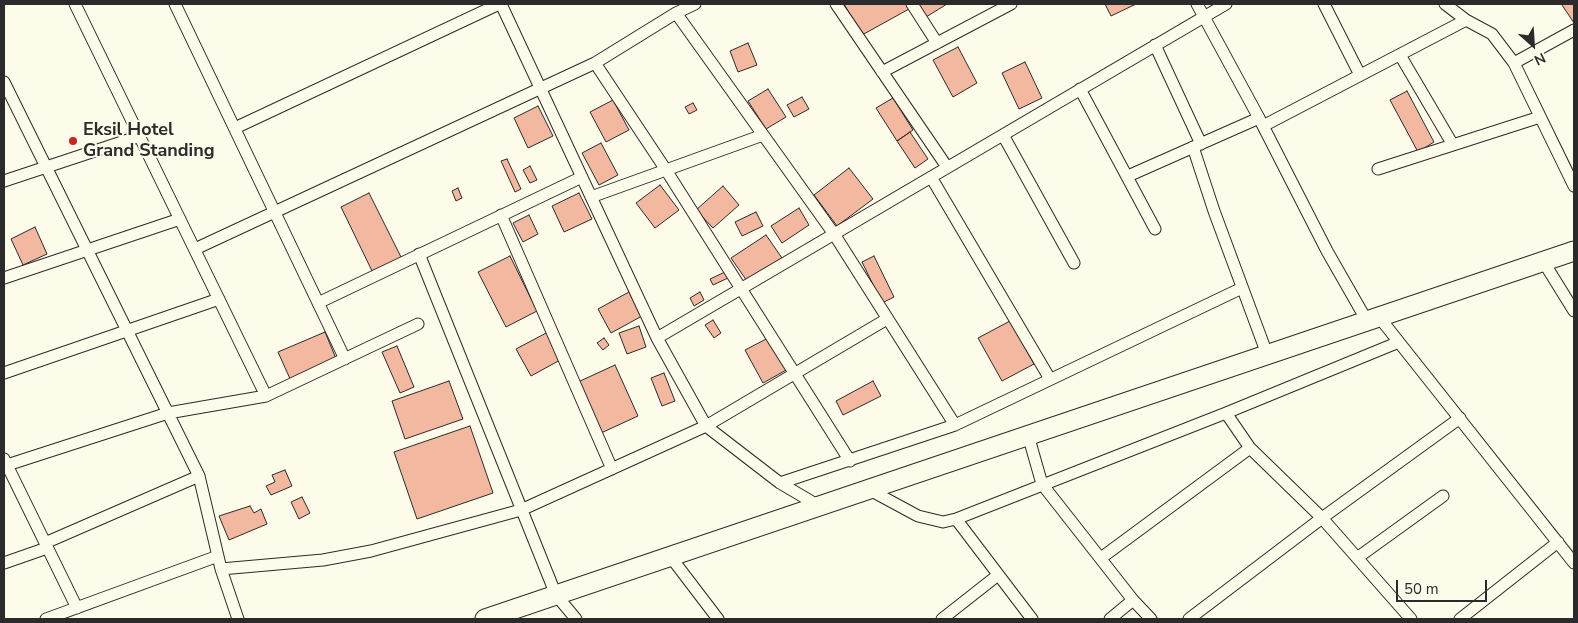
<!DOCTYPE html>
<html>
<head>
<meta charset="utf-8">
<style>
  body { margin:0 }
  #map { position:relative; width:1578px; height:623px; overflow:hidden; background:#fdfbea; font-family:"Nunito Sans",sans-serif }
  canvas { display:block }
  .frame { position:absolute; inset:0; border:5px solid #2b2b2b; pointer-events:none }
  .north { position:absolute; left:1508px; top:20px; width:50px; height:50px; -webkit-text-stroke:4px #fdfbea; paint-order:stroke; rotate:154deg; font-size:14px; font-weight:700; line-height:20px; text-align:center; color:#2b2b2b }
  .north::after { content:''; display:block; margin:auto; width:18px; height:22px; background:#2b2b2b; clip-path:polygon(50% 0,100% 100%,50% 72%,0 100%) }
  .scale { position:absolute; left:1396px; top:580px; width:91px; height:22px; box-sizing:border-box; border:2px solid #2b2b2b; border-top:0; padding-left:6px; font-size:15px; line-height:18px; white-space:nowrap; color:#2b2b2b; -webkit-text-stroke:4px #fdfbea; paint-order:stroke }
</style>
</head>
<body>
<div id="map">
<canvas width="1578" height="623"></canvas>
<div class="frame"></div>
<div class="north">N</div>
<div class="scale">50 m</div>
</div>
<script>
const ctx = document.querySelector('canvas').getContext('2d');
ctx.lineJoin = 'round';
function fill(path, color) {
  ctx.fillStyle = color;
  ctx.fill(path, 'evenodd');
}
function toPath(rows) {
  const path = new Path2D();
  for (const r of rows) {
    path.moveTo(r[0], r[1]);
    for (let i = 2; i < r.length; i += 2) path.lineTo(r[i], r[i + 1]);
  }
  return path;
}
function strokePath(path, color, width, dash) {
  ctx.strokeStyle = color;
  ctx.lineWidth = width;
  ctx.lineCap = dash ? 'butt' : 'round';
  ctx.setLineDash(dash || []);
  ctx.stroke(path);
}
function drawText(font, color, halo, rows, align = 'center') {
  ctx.font = font + ' "Nunito Sans",sans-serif';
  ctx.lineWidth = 4;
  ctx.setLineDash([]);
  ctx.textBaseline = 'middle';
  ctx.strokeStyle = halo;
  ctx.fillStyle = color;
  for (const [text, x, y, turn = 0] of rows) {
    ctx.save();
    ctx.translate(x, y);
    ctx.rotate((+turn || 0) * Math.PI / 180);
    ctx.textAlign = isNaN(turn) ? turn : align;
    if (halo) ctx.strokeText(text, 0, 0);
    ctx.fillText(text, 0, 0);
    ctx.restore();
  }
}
const building = toPath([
  [844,4,907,4,909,9,862,35,844,4],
  [918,4,947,4,926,17,918,4],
  [1105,4,1136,4,1111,16,1105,4],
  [1563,4,1574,4,1574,23,1562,5,1563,4],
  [748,43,757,65,738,72,730,51,748,43],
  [958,47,977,83,953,97,933,60,958,47],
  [1025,62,1042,98,1019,109,1002,73,1025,62],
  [768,89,786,117,766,129,748,101,768,89],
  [1407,91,1434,142,1418,152,1390,100,1407,91],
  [802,97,809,109,794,117,787,105,802,97],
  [893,98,913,130,897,141,876,108,893,98],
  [613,100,629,130,606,142,590,112,613,100],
  [693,103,697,110,689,114,685,107,693,103],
  [538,106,553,136,528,148,514,118,538,106],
  [910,132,928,159,915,168,897,141,910,132],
  [601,143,618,175,599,185,582,153,601,143],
  [507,159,521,189,515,192,501,161,507,159],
  [530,166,537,180,530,183,523,170,530,166],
  [849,168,873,199,837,226,814,195,849,168],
  [660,185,679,210,655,228,636,203,660,185],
  [723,186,739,205,713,228,696,210,723,186],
  [458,188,462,198,456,201,452,191,458,188],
  [369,193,402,259,373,273,341,207,369,193],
  [579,193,592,219,564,232,552,206,579,193],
  [799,208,809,225,782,243,771,226,799,208],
  [756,212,763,226,742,236,735,222,756,212],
  [529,215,538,234,523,242,513,223,529,215],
  [35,227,47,254,23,265,11,239,35,227],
  [766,235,782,258,747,281,731,258,766,235],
  [510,256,537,311,506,327,478,272,510,256],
  [874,256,894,297,882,303,862,262,874,256],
  [725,272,728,278,713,285,710,279,725,272],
  [629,292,642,316,611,333,598,309,629,292],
  [700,292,704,300,694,306,690,298,700,292],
  [713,320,721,333,714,338,705,325,713,320],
  [1010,321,1034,364,1002,381,978,338,1010,321],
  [639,326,646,347,627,354,619,333,639,326],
  [325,332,337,361,291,381,278,352,325,332],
  [548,332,562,359,531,376,516,349,548,332],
  [770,337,788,369,763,383,745,350,770,337],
  [604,338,609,345,603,350,597,343,604,338],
  [397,346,414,387,400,393,382,352,397,346],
  [615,365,638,416,601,433,578,382,615,365],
  [664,373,675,401,662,406,651,378,664,373],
  [449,381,463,419,405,439,392,401,449,381],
  [873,381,881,396,843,415,836,401,873,381],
  [470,426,493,493,417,519,394,452,470,426],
  [285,470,292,486,271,495,266,486,275,482,272,475,285,470],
  [302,497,310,513,299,519,291,502,302,497],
  [250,506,254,513,261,509,267,524,229,540,219,516,250,506]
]);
fill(building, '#f2b8a0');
strokePath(building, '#2b2b2b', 1);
const minor = toPath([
  [75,4,266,396],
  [175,4,345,359],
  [501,4,657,338,706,426,780,483,819,506],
  [836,4,947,167],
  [912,4,937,43],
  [1197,4,1259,118,1327,251,1367,321],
  [1324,4,1360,75],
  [1445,4,1466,20,1492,34,1514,63,1574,186],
  [676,13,834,234,955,425],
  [1155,45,1201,144],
  [1400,55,1453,145],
  [595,63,666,170,850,461],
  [1514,63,1574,30],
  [882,72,1011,4],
  [4,82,199,476,221,569,238,619],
  [1080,89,1155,229],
  [1263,126,1466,20],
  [235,128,499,4],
  [1003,135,1074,263],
  [1193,147,1214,211,1267,354],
  [1378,169,1540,117],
  [1128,176,1259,118],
  [931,177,1050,379],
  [4,181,140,136],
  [591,197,763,135],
  [501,215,612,469],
  [195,249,595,63,676,13,695,4],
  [419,254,556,595,576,619],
  [1543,261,1574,311],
  [4,278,180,219],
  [318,303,582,177],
  [1379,317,1574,563],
  [657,338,1226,4],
  [4,373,219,299],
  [1226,413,1250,448,1322,518,1411,619],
  [1028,435,1042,484,1133,600,1151,619],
  [4,459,77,608],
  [4,466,168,413,266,396,418,324],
  [780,483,955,425,1242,288],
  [868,489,918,516,943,522,956,519,1226,413,1399,342],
  [956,519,1032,619],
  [45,543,199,476],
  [670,556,718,619],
  [1101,558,1250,448],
  [1357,558,1443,496],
  [4,563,47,548],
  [221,569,323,560,371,551,521,510,706,426,887,319],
  [46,619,218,556],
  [942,619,998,575],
  [1110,619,1133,600],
  [1189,619,1322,518,1460,418],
  [1460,619,1558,542]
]);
const trunk = toPath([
  [485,619,1574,251]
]);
strokePath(minor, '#2b2b2b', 13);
strokePath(trunk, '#2b2b2b', 21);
strokePath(minor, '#fdfbea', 11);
strokePath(trunk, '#fdfbea', 19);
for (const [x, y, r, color] of [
  [73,141,5,"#c62828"]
]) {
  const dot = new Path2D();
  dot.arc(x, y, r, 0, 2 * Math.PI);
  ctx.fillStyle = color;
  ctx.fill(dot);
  strokePath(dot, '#fdfbea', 2);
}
drawText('bold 18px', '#2b2b2b', '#fdfbea', [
  ["Eksil Hotel",83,131],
  ["Grand Standing",83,152]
], 'left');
</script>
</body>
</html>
